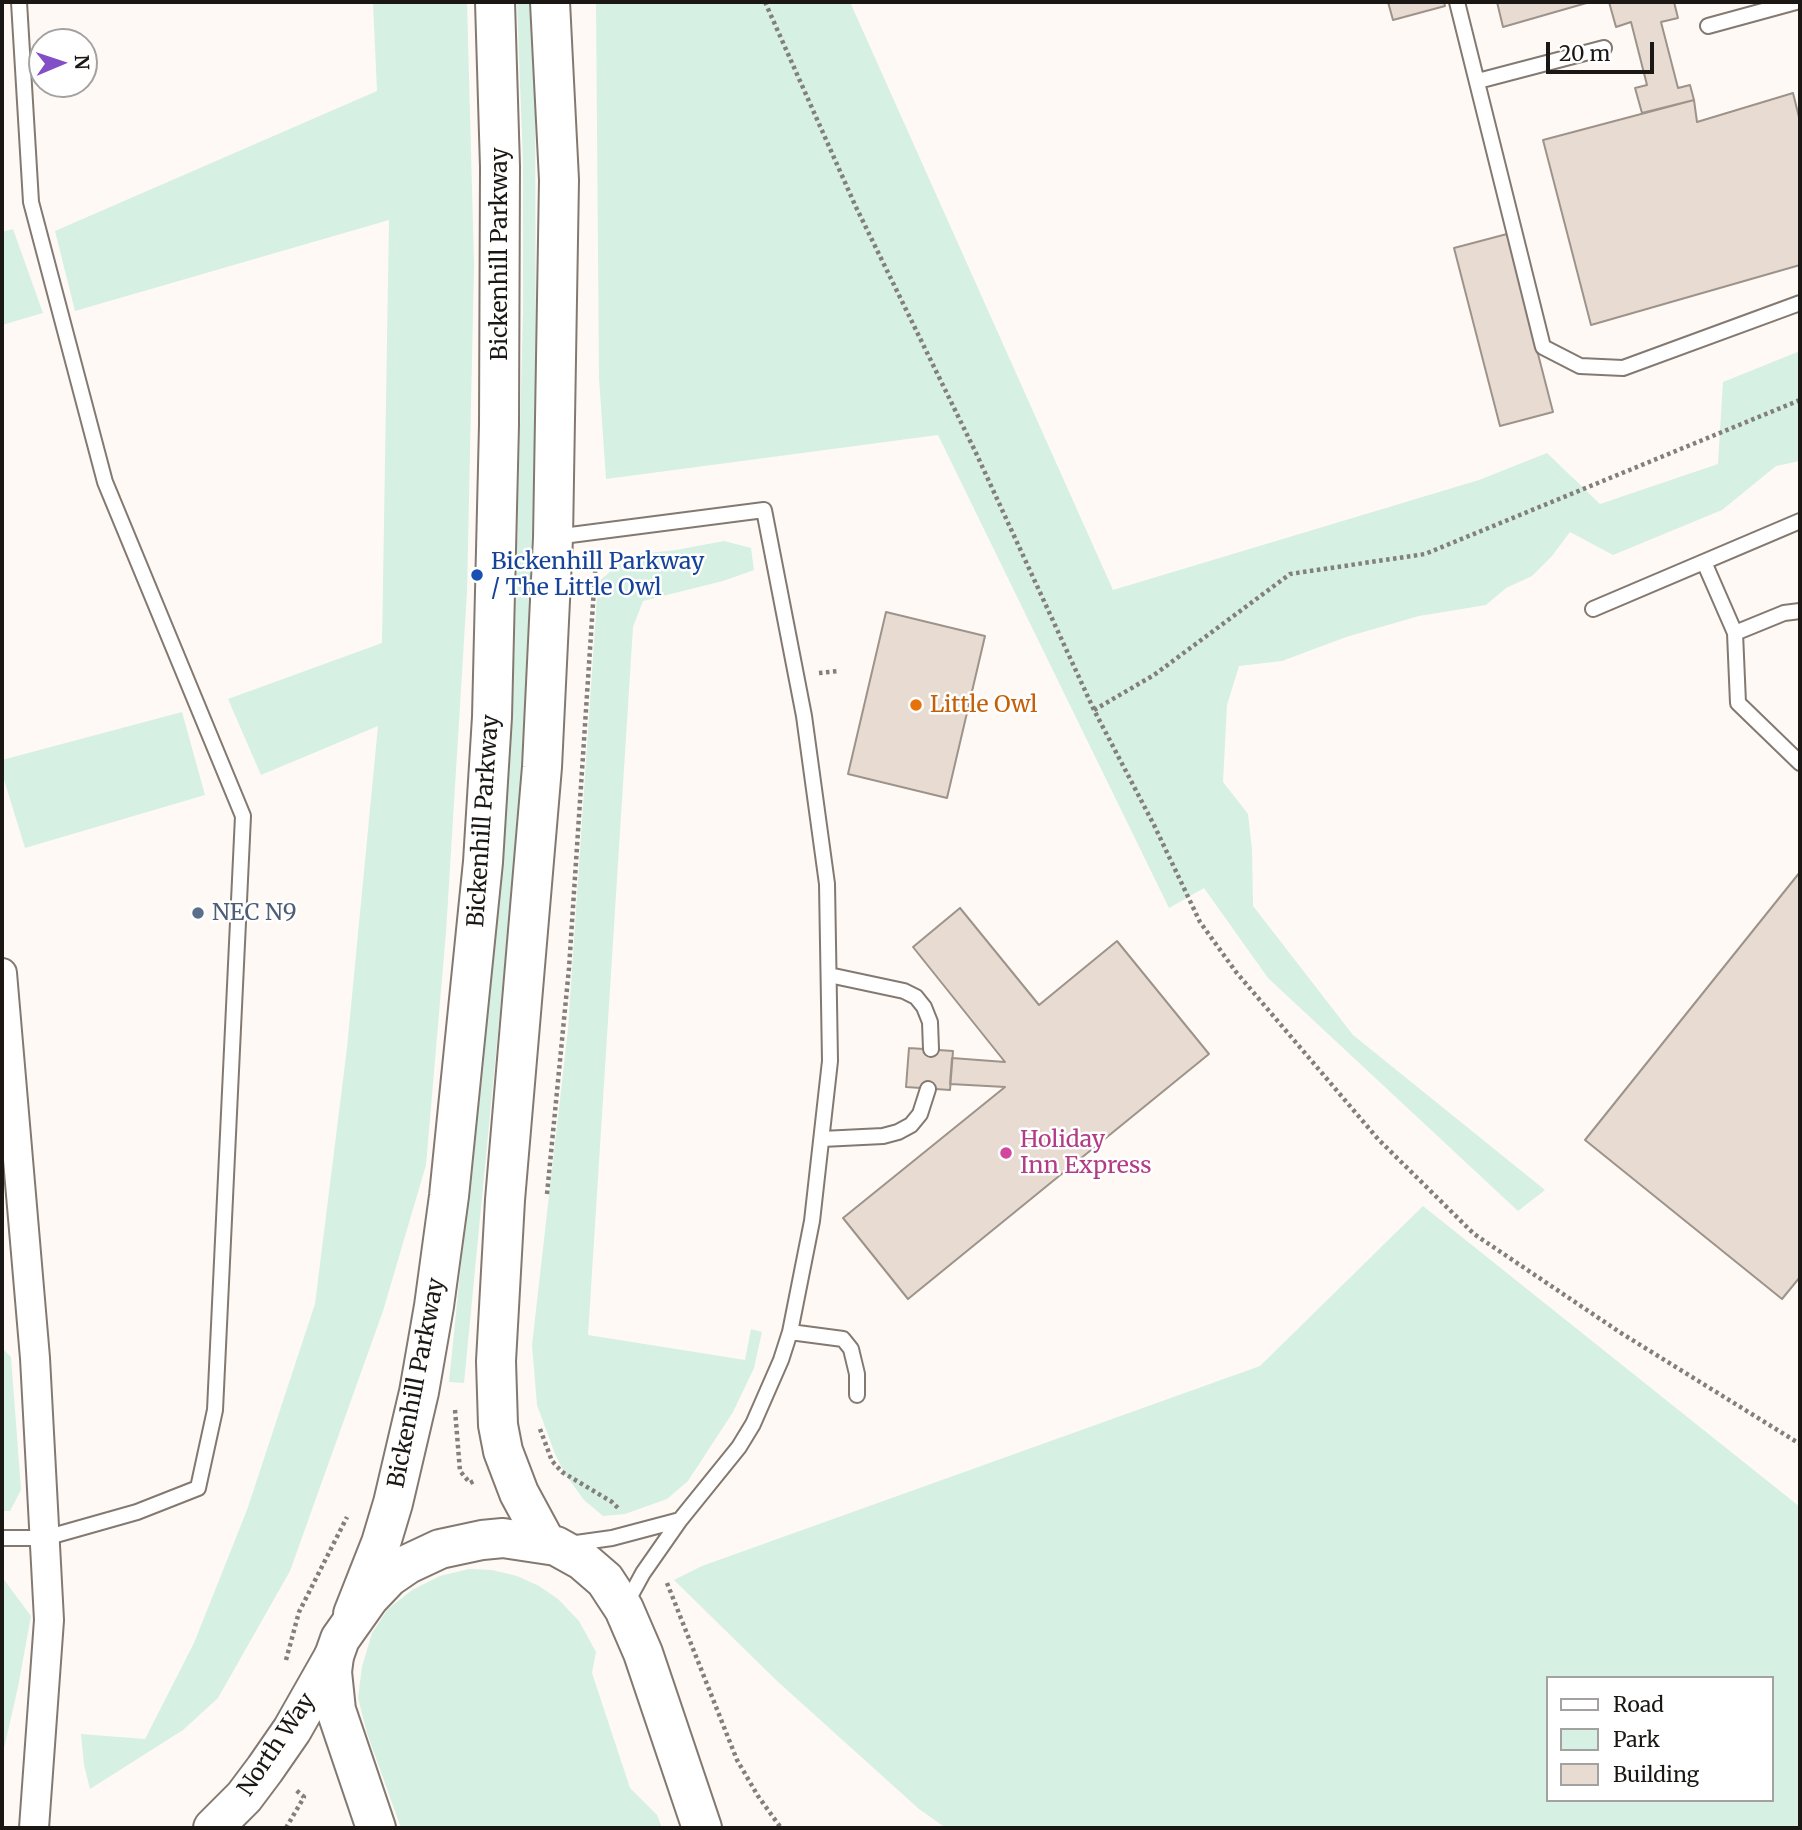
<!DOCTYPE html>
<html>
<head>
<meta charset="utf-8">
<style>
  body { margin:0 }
  #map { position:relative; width:1802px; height:1830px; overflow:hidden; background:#fef9f5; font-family:Merriweather,serif }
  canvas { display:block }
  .frame { position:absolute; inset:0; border:4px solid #1b1714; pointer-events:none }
  .legend { position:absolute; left:1546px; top:1676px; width:228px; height:126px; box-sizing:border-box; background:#fff; border:2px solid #a4a2a1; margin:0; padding:9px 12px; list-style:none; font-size:21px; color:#1b1714 }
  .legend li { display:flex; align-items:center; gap:14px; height:35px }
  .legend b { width:35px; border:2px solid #a4a2a1 }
  .north { position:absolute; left:28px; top:28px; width:70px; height:70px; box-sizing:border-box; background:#fff; border:2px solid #a4a2a1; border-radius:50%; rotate:88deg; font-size:19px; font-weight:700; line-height:28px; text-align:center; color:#1b1714 }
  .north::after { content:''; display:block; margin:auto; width:24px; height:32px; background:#824fc7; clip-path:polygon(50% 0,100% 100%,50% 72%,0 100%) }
  .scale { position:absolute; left:1546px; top:42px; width:108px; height:32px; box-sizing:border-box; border:4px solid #1b1714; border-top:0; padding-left:9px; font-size:21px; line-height:24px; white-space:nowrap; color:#1b1714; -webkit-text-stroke:5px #fff; paint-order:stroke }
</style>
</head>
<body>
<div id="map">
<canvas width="1802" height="1830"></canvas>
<div class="frame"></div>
<ul class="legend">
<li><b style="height:9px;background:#fff"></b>Road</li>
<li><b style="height:19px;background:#d6f0e3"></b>Park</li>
<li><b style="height:19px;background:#e7dbd2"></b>Building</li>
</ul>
<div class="north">N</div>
<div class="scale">20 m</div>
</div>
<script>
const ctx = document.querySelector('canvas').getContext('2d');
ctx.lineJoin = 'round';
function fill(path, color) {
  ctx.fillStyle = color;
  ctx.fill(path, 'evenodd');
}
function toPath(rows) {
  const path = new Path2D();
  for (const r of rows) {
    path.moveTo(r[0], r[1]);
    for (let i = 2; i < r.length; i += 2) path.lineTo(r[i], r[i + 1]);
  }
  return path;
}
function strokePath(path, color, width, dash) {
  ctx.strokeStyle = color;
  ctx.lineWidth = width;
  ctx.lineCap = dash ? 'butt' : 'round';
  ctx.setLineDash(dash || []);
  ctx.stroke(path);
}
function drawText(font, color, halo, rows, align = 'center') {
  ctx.font = font + ' Merriweather,serif';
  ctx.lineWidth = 5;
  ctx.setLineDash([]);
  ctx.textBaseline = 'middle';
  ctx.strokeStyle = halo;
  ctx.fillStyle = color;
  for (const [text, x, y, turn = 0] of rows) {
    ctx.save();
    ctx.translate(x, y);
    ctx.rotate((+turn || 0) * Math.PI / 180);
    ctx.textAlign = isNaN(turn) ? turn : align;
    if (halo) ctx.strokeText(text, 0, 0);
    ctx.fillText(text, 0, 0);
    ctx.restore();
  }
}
fill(toPath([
  [373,2,467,2,474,265,467,592,446,932,426,1165,383,1311,290,1571,218,1698,183,1730,90,1789,84,1765,81,1734,145,1739,194,1643,247,1510,315,1304,347,1048,378,726,261,775,228,699,382,643,389,220,75,311,55,231,377,91],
  [517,2,531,2,535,66,536,419,529,613,520,805,464,1383,449,1382,499,888,513,701,523,313,523,163],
  [596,2,850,2,1113,590,1479,480,1547,453,1600,504,1718,464,1723,382,1800,351,1800,461,1776,466,1722,510,1613,555,1570,532,1552,556,1532,576,1506,588,1486,605,1419,616,1346,637,1282,661,1239,666,1227,705,1223,782,1248,814,1252,849,1253,906,1353,1035,1545,1190,1518,1211,1268,978,1204,888,1169,908,938,435,606,479,599,378],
  [13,229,43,313,2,325,2,232],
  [724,541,751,548,754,570,723,581,643,601,633,627,588,1335,745,1360,751,1329,762,1332,754,1368,733,1412,688,1481,667,1499,625,1514,603,1516,584,1500,565,1474,555,1454,537,1405,532,1345,568,1029,598,582,630,555,676,550],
  [182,712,205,795,25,848,2,773,2,760],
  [1423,1206,1800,1507,1800,1828,946,1828,919,1809,776,1680,674,1580,702,1566,1260,1366],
  [1548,1678,1772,1678,1772,1800,1548,1800],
  [2,1348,11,1357,21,1490,10,1511,2,1511],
  [469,1569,492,1570,517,1576,539,1586,558,1599,579,1621,596,1652,592,1673,630,1788,657,1815,662,1828,401,1828,367,1733,358,1698,362,1667,372,1633,388,1609,412,1590,440,1576],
  [2,1577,31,1616,18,1687,2,1757]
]), '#d6f0e3');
const building = toPath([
  [1388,2,1444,2,1445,6,1393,20,1388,2],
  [1497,2,1590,2,1503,27,1497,2],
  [1609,2,1674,2,1678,18,1661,22,1678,88,1690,85,1694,100,1642,113,1635,88,1647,85,1631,22,1616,27,1609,2],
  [1793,93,1800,121,1800,265,1591,325,1543,140,1694,100,1697,122,1793,93],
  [1507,234,1553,412,1500,426,1454,248,1507,234],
  [886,612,985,636,947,798,848,774,886,612],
  [1800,872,1800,1277,1782,1299,1585,1140,1800,872],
  [960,908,1039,1005,1117,941,1209,1054,908,1299,843,1218,1005,1087,950,1084,952,1058,1005,1062,913,947,960,908],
  [909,1048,953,1051,950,1090,906,1087,909,1048]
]);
fill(building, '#e7dbd2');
strokePath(building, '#9e938a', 2);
const lane = toPath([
  [1457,2,1543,347,1580,366,1623,368,1800,303],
  [1708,26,1796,2],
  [1478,81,1604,48],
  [555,537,764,510,804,716,827,884,830,1061,812,1221,790,1332,781,1360,753,1424,739,1447,680,1520,643,1573,626,1604],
  [1704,562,1735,633,1738,703,1800,763],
  [1593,609,1800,521],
  [1735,633,1784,613,1800,611],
  [829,975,904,991,916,997,924,1007,930,1022,931,1049],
  [822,1139,883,1136,898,1132,911,1125,920,1114,928,1089],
  [790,1332,843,1339,851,1349,857,1374,857,1395],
  [2,1538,45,1538,137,1512,198,1488,215,1410,243,816,105,482,31,202,19,2],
  [569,1544,612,1538,680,1520]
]);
const street = toPath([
  [2,973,35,1358,49,1620,34,1828]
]);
const secondary = toPath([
  [546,1543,519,1493,503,1451,498,1425,496,1361,505,1200,542,767,553,538,559,180,550,2],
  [353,1614,381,1543,393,1503,419,1392,434,1306,449,1196,483,862,492,717,499,425,500,167,495,2],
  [213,1828,244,1797,265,1769,292,1730,334,1656]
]);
const highway = toPath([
  [376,1828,336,1710,332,1672,334,1656,340,1639,369,1598,389,1577,408,1564,440,1549,482,1540,503,1538,556,1546,583,1561,605,1580,624,1609,643,1653,702,1828]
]);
strokePath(lane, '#847970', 18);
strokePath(street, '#847970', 32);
strokePath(secondary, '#847970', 42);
strokePath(highway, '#847970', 42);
strokePath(toPath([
  [765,2,855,205,976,453,1094,710,1154,825,1200,922,1236,972,1378,1139,1474,1234,1621,1333,1800,1444],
  [819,673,839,671],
  [1094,710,1154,675,1290,574,1425,554,1800,400],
  [547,1194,569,968,596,558],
  [455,1410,460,1471,470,1483,476,1480],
  [540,1429,552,1461,562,1472,612,1502,619,1509],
  [667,1583,737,1760,758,1796,781,1828],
  [286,1660,299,1612,347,1517],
  [286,1828,304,1797,296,1790]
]), '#837f7b', 4.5, [3.5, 3.5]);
strokePath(lane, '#fff', 14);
strokePath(street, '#fff', 28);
strokePath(secondary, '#fff', 38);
strokePath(highway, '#fff', 38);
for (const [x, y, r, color] of [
  [477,575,7,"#1a4fb4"],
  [916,705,7,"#e8710a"],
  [198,913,7,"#5c6f8a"],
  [1006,1153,7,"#d1479c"]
]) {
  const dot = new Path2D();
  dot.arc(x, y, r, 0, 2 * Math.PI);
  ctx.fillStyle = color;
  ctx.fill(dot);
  strokePath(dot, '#fff', 2.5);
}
drawText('23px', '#1b1714', '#fff', [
  ["Bickenhill Parkway",500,254,-90],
  ["Bickenhill Parkway",484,821,-86],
  ["Bickenhill Parkway",417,1383,-79],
  ["North Way",277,1745,-56]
]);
drawText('23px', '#164399', '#fff', [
  ["Bickenhill Parkway",491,562],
  ["/ The Little Owl",491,588]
], 'left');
drawText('23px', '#c56008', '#fff', [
  ["Little Owl",930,705]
], 'left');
drawText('23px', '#4e5e75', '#fff', [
  ["NEC N9",212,913]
], 'left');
drawText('23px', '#b23c85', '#fff', [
  ["Holiday",1020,1140],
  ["Inn Express",1020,1166]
], 'left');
</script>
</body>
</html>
